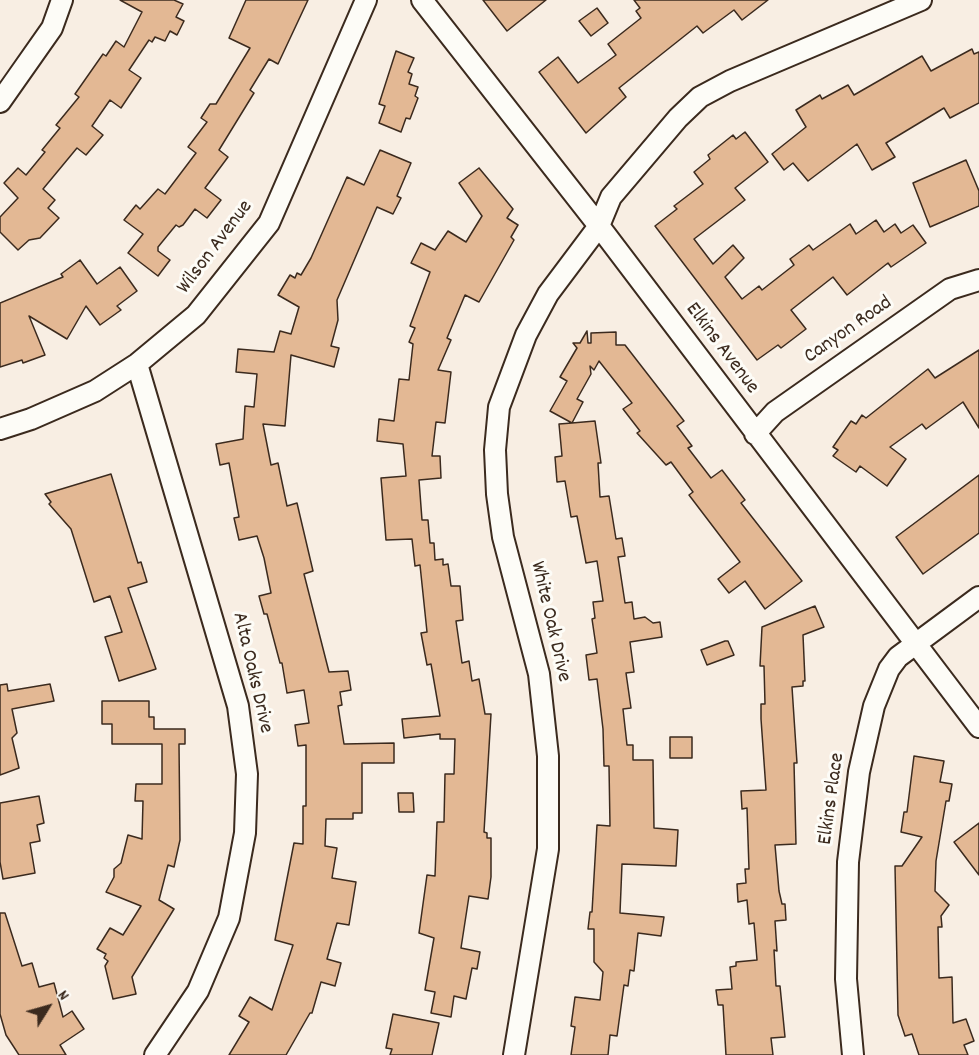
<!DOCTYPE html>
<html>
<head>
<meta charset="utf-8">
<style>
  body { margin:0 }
  #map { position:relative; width:979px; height:1055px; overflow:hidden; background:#f8eee3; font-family:Dekko,sans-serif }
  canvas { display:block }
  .north { position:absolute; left:18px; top:977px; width:60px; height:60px; -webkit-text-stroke:4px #fdfcf7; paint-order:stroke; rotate:53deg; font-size:16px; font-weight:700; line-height:24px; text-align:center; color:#3b2a1e }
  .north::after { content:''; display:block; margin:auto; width:21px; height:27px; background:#3b2a1e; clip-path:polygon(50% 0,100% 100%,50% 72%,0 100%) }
</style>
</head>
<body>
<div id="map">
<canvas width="979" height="1055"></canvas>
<div class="north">N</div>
</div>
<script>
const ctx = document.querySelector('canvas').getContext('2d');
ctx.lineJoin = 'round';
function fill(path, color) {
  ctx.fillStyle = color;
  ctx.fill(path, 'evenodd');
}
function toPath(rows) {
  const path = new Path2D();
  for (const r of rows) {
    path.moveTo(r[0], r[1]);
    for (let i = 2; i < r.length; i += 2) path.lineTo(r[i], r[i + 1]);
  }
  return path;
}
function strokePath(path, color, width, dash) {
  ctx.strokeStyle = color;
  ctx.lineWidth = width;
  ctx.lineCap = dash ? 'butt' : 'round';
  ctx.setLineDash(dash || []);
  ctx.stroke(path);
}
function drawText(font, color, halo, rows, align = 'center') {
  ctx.font = font + ' Dekko,sans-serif';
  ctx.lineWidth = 6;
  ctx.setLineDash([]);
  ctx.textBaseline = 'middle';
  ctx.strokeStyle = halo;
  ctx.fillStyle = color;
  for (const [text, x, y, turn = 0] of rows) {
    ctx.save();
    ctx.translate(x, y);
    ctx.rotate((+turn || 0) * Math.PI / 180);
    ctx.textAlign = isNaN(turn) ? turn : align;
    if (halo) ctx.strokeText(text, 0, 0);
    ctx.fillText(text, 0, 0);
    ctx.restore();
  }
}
const building = toPath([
  [120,0,174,0,183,4,176,17,184,21,177,35,170,31,165,41,155,37,152,42,149,40,129,70,141,78,121,108,110,100,92,126,103,135,86,155,77,148,43,189,55,200,48,208,59,218,40,238,29,240,18,250,0,232,0,217,18,198,4,183,18,168,26,175,45,152,42,150,60,128,56,125,79,97,75,94,103,54,106,56,116,41,124,47,142,12,120,0],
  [246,0,308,0,278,64,269,59,250,90,254,93,219,150,228,157,205,188,221,200,207,218,195,209,183,225,179,227,176,225,158,247,158,251,170,260,158,276,128,253,143,234,124,220,136,205,140,209,158,189,165,194,196,153,188,147,207,122,201,118,210,104,216,104,250,48,229,38,246,0],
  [483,0,546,0,507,31,483,0],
  [634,0,768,0,742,20,734,10,703,33,697,26,619,88,626,97,586,133,539,72,558,57,578,83,616,55,608,44,641,18,636,11,640,8,634,0],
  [597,8,608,23,591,36,579,21,597,8],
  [972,49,974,54,979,52,979,103,950,118,944,108,886,143,895,157,872,170,857,144,808,181,793,163,784,170,772,154,806,127,796,110,820,95,822,99,848,85,854,95,922,56,931,71,972,49],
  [396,51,414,58,408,72,412,74,409,84,418,87,415,96,418,98,410,119,406,118,401,132,379,123,385,106,379,104,396,51],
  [745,132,768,162,735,188,745,200,694,239,713,264,733,245,744,258,725,277,742,299,759,286,762,290,794,265,790,259,809,245,813,250,850,224,856,234,876,220,884,232,895,224,901,233,913,225,926,243,891,267,888,263,847,295,833,277,791,310,806,329,781,348,778,345,757,360,655,226,677,209,674,206,703,184,694,172,710,159,708,155,733,135,736,139,745,132],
  [380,150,411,163,397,196,401,198,393,214,377,207,337,300,338,320,331,346,339,348,334,367,291,355,285,426,263,424,271,465,278,463,287,506,297,503,313,571,304,574,329,672,348,671,351,690,340,692,342,705,338,706,344,744,394,743,394,763,362,763,362,813,353,813,353,819,326,819,325,846,337,848,332,878,356,882,349,925,337,923,327,959,341,963,335,986,321,982,312,1013,310,1013,286,1055,229,1055,249,1022,239,1016,250,997,272,1010,293,945,275,940,294,843,303,844,303,806,306,806,306,745,298,746,295,725,309,723,304,690,287,693,282,663,280,663,267,614,264,614,259,596,271,593,264,558,257,536,239,540,234,518,239,517,229,463,220,465,216,444,243,439,245,406,254,407,257,374,236,372,238,349,274,352,280,331,291,334,299,307,278,295,290,275,295,278,297,273,301,275,311,258,347,177,364,185,380,150],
  [966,160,979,191,979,206,930,227,913,183,966,160],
  [479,168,513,209,507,218,518,225,511,237,514,240,479,302,465,295,447,338,451,340,438,370,451,372,445,423,436,422,432,456,440,456,441,478,419,480,422,520,428,520,430,543,434,543,435,560,443,559,443,565,448,564,451,586,460,586,463,620,456,621,462,663,469,661,472,681,479,679,485,714,491,714,484,832,487,833,487,838,491,838,491,877,488,899,469,896,461,948,480,952,477,969,472,968,466,999,454,996,451,1017,431,1013,435,992,425,990,434,938,419,933,427,875,435,876,437,822,444,822,445,774,454,774,455,739,440,739,440,734,404,738,402,719,440,716,431,664,427,665,421,633,427,632,420,565,415,566,412,539,386,540,381,478,406,476,403,444,377,441,379,419,394,421,399,379,409,380,413,344,409,342,415,328,410,326,430,272,411,263,421,243,435,250,448,231,466,242,482,216,459,183,479,168],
  [80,260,97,284,120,267,137,291,117,306,121,310,100,325,86,306,67,339,29,316,45,355,23,363,22,360,0,367,0,303,63,277,61,274,80,260],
  [587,331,588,343,591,343,591,333,616,332,616,345,625,345,684,421,677,426,692,446,688,448,711,478,722,470,745,500,741,503,802,581,765,609,745,581,729,593,718,579,740,562,689,495,693,492,671,462,666,465,637,433,640,431,623,409,632,403,599,361,594,370,590,366,591,374,577,399,583,402,572,423,595,421,601,463,598,463,600,497,609,496,616,539,622,538,625,556,618,557,625,603,632,602,634,619,645,617,653,623,660,622,662,637,630,642,634,672,626,673,631,708,623,709,627,745,633,745,633,760,653,760,654,828,678,830,676,866,622,864,620,913,664,917,661,936,638,933,634,971,630,970,628,986,624,985,617,1036,610,1035,608,1055,571,1055,575,1027,571,1026,575,997,600,1000,603,972,594,962,594,929,588,929,590,912,592,912,597,825,610,826,609,766,604,766,603,729,597,679,589,680,586,655,597,653,592,619,595,618,593,602,603,601,597,561,586,563,577,516,571,517,565,481,557,482,555,457,562,456,559,424,572,423,550,411,567,381,560,377,577,348,573,343,580,343,587,331],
  [979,350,979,428,963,402,926,429,922,424,890,447,906,459,887,486,860,466,856,472,833,456,838,450,833,447,851,421,856,424,862,415,866,418,928,369,935,378,979,350],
  [111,474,138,563,141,562,147,582,128,588,156,669,119,681,105,637,122,632,110,596,94,602,71,529,49,504,51,502,45,494,111,474],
  [979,475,979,533,923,574,896,537,979,475],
  [815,606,824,627,803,635,805,681,803,681,803,686,792,687,797,763,794,763,796,844,775,845,779,891,782,904,785,904,786,920,775,921,777,951,774,950,776,986,780,986,785,1037,771,1038,773,1055,726,1055,723,1005,718,1005,716,990,732,989,730,967,736,966,736,962,757,960,754,923,749,924,747,900,738,902,737,884,746,883,745,869,749,869,747,808,742,809,741,791,766,790,761,719,761,704,765,704,764,666,760,666,762,627,815,606],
  [725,641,728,641,734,655,707,665,701,650,725,641],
  [7,684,8,691,50,684,54,701,12,709,17,733,12,738,19,768,0,775,0,685,7,684],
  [102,701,149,701,149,717,154,717,154,729,185,729,185,744,179,744,180,840,174,867,168,865,159,900,174,909,132,977,136,994,113,999,105,966,108,961,104,958,106,954,97,949,110,928,123,935,141,906,106,892,114,877,114,869,121,863,128,835,142,839,143,801,135,801,136,784,162,784,162,744,112,744,112,724,102,724,102,701],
  [670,737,692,737,692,758,670,758,670,737],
  [914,756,944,761,940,782,952,784,949,801,946,801,936,861,935,891,949,905,941,916,942,927,938,927,939,978,952,977,953,1023,966,1019,974,1041,964,1045,968,1055,919,1055,912,1034,905,1036,898,1015,895,866,902,866,922,837,901,832,904,812,907,812,914,756],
  [398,793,413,793,414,812,399,812,398,793],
  [39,796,44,823,37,825,40,841,30,843,35,873,3,879,0,862,0,803,39,796],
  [979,823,979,875,954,842,979,823],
  [0,913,5,913,22,966,32,963,39,987,54,983,63,1017,72,1011,84,1029,60,1045,66,1055,19,1055,6,1035,0,1014,0,913],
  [393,1014,439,1023,432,1055,390,1055,392,1049,386,1048,393,1014]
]);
fill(building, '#e3b894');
strokePath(building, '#3b2a1e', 1.5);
const minor = toPath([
  [422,0,599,226,979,727],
  [0,102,52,28,62,0],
  [137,364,238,706,247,774,245,833,229,918,198,991,155,1055],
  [0,429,31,419,95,391,137,364,196,315,269,223,366,0],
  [755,434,775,412,950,289,979,280],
  [514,1055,548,849,548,756,539,674,503,537,497,494,495,450,499,407,526,335,548,294,599,226,611,197,678,118,700,97,730,81,921,0],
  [853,1055,846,979,848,862,859,772,874,706,889,669,898,657,979,597]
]);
strokePath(minor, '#3b2a1e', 24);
strokePath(minor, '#fdfcf7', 20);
drawText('21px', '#3b2a1e', '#fdfcf7', [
  ["Wilson Avenue",216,248,-53],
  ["Canyon Road",849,331,-35],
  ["Elkins Avenue",721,349,53],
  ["White Oak Drive",549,622,77],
  ["Alta Oaks Drive",251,673,77],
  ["Elkins Place",833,799,-82]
]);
</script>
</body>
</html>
